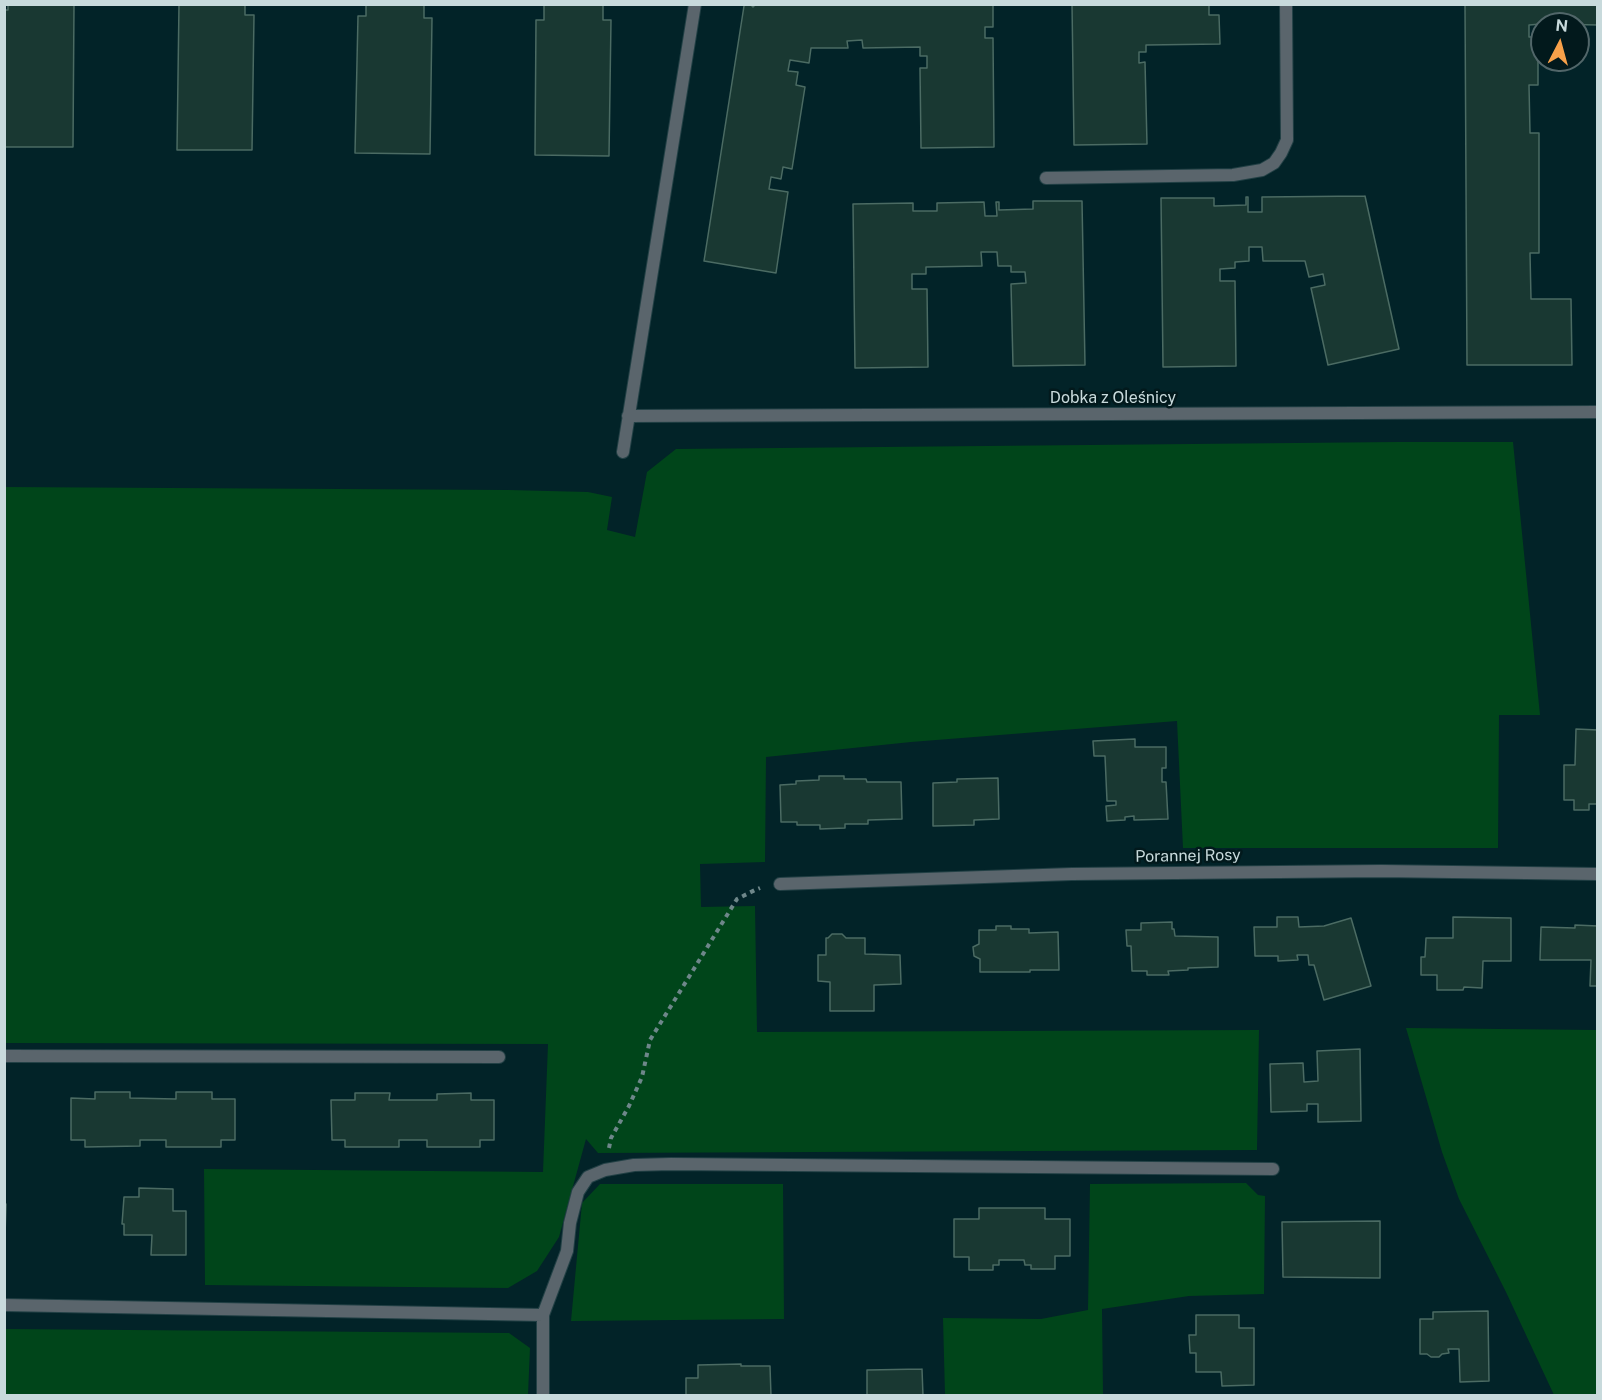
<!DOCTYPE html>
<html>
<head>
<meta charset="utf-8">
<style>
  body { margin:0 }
  #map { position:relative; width:1602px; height:1400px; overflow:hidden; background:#022328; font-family:"Public Sans",sans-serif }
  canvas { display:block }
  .frame { position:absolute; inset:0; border:6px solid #c8dadc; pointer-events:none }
  .north { position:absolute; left:1530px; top:12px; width:60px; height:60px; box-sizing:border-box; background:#02191c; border:2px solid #516669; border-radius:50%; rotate:6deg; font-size:16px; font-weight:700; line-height:24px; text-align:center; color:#c8dadc }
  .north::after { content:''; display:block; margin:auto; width:21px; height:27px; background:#f8a14a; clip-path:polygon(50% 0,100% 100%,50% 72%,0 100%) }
</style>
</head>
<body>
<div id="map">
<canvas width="1602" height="1400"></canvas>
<div class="frame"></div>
<div class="north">N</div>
</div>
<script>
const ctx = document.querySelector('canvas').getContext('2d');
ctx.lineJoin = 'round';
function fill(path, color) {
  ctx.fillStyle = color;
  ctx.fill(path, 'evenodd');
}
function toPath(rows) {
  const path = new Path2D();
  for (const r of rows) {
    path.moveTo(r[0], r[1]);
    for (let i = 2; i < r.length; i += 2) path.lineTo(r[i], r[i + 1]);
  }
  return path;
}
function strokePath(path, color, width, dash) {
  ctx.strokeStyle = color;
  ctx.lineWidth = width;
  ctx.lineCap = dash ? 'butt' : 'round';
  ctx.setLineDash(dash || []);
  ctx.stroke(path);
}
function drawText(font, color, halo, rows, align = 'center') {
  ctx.font = font + ' "Public Sans",sans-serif';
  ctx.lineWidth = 5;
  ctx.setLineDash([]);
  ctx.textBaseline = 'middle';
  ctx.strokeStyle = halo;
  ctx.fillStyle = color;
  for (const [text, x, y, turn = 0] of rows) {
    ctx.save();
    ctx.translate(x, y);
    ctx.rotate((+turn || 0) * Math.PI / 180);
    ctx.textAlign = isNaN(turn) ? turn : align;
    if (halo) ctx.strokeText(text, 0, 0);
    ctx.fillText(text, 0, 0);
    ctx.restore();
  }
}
fill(toPath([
  [1397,442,1513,442,1540,715,1499,715,1498,848,1183,848,1177,721,911,742,766,757,765,862,700,864,701,907,755,906,757,1032,1259,1030,1257,1150,598,1153,586,1139,559,1237,537,1271,508,1288,205,1285,204,1169,543,1172,548,1044,5,1043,5,487,509,490,588,492,612,497,607,530,635,537,647,472,676,449],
  [1406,1028,1597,1030,1597,1395,1554,1395,1506,1292,1459,1199,1442,1152],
  [1246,1183,1258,1195,1265,1196,1264,1294,1189,1296,1102,1309,1103,1395,945,1395,943,1318,1041,1319,1088,1310,1090,1184],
  [600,1184,783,1184,784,1319,571,1321,582,1203],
  [5,1329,509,1333,530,1348,528,1395,5,1395]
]), '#00451a');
const building = toPath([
  [8,4,74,4,73,147,4,147,4,10,8,10,8,4],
  [179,4,245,4,245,15,254,15,252,150,177,150,179,4],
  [366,4,424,4,424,18,432,18,430,154,355,153,358,16,366,16,366,4],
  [544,4,603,4,603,20,611,20,609,156,535,155,536,20,544,20,544,4],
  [746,4,750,4,753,7,756,4,993,4,993,27,985,27,985,38,993,38,994,147,921,148,920,68,927,68,927,56,920,56,920,47,863,48,862,40,847,41,848,48,811,48,809,63,790,60,788,71,798,72,796,85,805,87,792,169,783,167,781,179,771,177,769,189,788,192,776,273,704,261,744,6,746,4],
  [1072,4,1209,4,1209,15,1219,15,1220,44,1146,45,1146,52,1139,52,1139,63,1145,62,1147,144,1074,145,1072,4],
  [1465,4,1598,4,1598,25,1553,24,1553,23,1529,25,1529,37,1538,37,1538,85,1529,85,1530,133,1539,133,1539,253,1530,253,1531,299,1571,299,1572,365,1467,365,1465,4],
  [1365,196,1399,349,1328,365,1311,288,1325,285,1323,274,1309,277,1305,261,1263,261,1262,247,1249,247,1249,261,1235,262,1235,268,1220,269,1220,281,1235,281,1236,366,1163,367,1161,198,1214,198,1214,206,1246,205,1246,197,1248,197,1248,212,1262,212,1262,197,1365,196],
  [1033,201,1082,201,1085,365,1013,366,1011,284,1026,283,1025,272,1011,272,1011,266,998,266,997,252,981,252,982,266,926,267,926,274,912,274,912,289,927,289,928,367,855,368,853,204,913,203,913,211,937,211,937,203,984,202,985,216,997,216,996,202,999,202,999,210,1033,209,1033,201],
  [1576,729,1598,730,1598,804,1589,804,1589,810,1574,810,1574,800,1564,800,1564,765,1575,765,1576,729],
  [1135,739,1135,747,1166,747,1166,768,1162,768,1162,782,1166,782,1168,819,1134,820,1134,816,1125,817,1125,820,1107,821,1106,806,1116,805,1116,801,1107,801,1105,756,1094,756,1093,741,1135,739],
  [819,776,844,776,844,779,866,779,867,782,901,782,902,819,868,820,868,824,845,824,845,828,820,829,820,825,797,825,797,822,781,822,780,785,796,784,796,781,819,780,819,776],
  [998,778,999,819,974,820,974,825,933,826,933,783,957,782,957,779,998,778],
  [1277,917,1298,917,1299,927,1324,926,1351,918,1371,986,1324,1000,1314,965,1309,965,1308,955,1297,955,1298,960,1278,961,1278,956,1255,956,1254,927,1277,927,1277,917],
  [1453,917,1511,918,1511,961,1483,961,1482,988,1464,987,1463,990,1437,990,1437,975,1421,975,1421,957,1425,957,1426,938,1453,938,1453,917],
  [1172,922,1172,929,1174,929,1175,936,1218,937,1218,967,1188,968,1188,970,1168,971,1169,975,1147,975,1147,971,1132,971,1131,946,1127,946,1126,930,1141,930,1141,923,1172,922],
  [1575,925,1598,926,1598,986,1590,986,1591,960,1540,960,1541,927,1575,928,1575,925],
  [996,926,1011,926,1011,929,1029,929,1029,933,1058,932,1059,970,1030,970,1030,972,980,972,980,959,974,956,973,947,979,944,979,930,996,930,996,926],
  [832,934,842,934,846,938,865,938,865,954,900,955,901,984,874,985,874,1011,830,1011,830,982,818,981,818,955,826,955,826,938,828,938,832,934],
  [1360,1049,1361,1121,1318,1122,1318,1104,1307,1104,1307,1111,1271,1112,1270,1064,1303,1063,1304,1082,1318,1081,1317,1051,1360,1049],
  [95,1092,130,1092,130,1098,176,1099,176,1092,212,1092,212,1099,235,1099,235,1140,221,1140,221,1147,166,1147,166,1140,140,1140,140,1146,85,1147,85,1140,71,1140,71,1098,95,1099,95,1092],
  [355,1093,390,1093,389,1100,437,1100,437,1094,471,1093,471,1100,494,1100,494,1140,480,1140,480,1147,427,1147,427,1140,399,1140,399,1147,345,1147,345,1140,332,1140,331,1100,355,1100,355,1093],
  [139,1188,173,1189,173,1211,186,1211,186,1255,151,1255,152,1235,124,1235,124,1224,122,1224,124,1197,139,1197,139,1188],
  [4,1204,6,1204,5,1236,4,1236,4,1204],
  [979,1208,1045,1208,1045,1219,1070,1219,1070,1256,1055,1256,1055,1269,1031,1269,1031,1265,1025,1265,1024,1260,999,1260,999,1265,993,1265,993,1270,969,1270,969,1257,954,1257,954,1219,979,1219,979,1208],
  [1380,1221,1380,1278,1283,1277,1282,1222,1380,1221],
  [1488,1311,1489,1381,1460,1382,1459,1349,1448,1349,1449,1353,1442,1354,1439,1357,1431,1357,1427,1354,1420,1354,1420,1319,1433,1319,1433,1312,1488,1311],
  [1196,1315,1239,1315,1239,1328,1254,1328,1254,1385,1222,1386,1221,1372,1196,1372,1196,1353,1190,1353,1189,1335,1196,1335,1196,1315],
  [741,1364,741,1366,770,1366,771,1396,686,1396,686,1378,698,1378,698,1365,741,1364],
  [922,1369,923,1396,867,1396,867,1370,922,1369]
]);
fill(building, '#193832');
strokePath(building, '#4b6b63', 1.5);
const service = toPath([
  [1046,178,1233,175,1262,170,1274,163,1281,153,1287,140,1286,4],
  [4,1305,543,1315],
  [543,1396,543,1315,567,1251,570,1223,578,1192,588,1177,605,1170,634,1165,671,1164,1273,1169]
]);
const minor = toPath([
  [628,416,1598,412],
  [623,452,695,4],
  [780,884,1072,874,1381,871,1598,874],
  [4,1056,499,1057]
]);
strokePath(service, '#224045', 14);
strokePath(minor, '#224045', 14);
strokePath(toPath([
  [609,1148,611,1138,629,1106,642,1077,650,1040,737,899,755,890,760,888]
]), '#6e878a', 4, [4.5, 4.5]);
strokePath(service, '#5a656c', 12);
strokePath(minor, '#5a656c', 12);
drawText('16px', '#c8dadc', '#02191c', [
  ["Dobka z Oleśnicy",1113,398],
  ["Porannej Rosy",1188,856,-1]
]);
</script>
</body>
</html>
